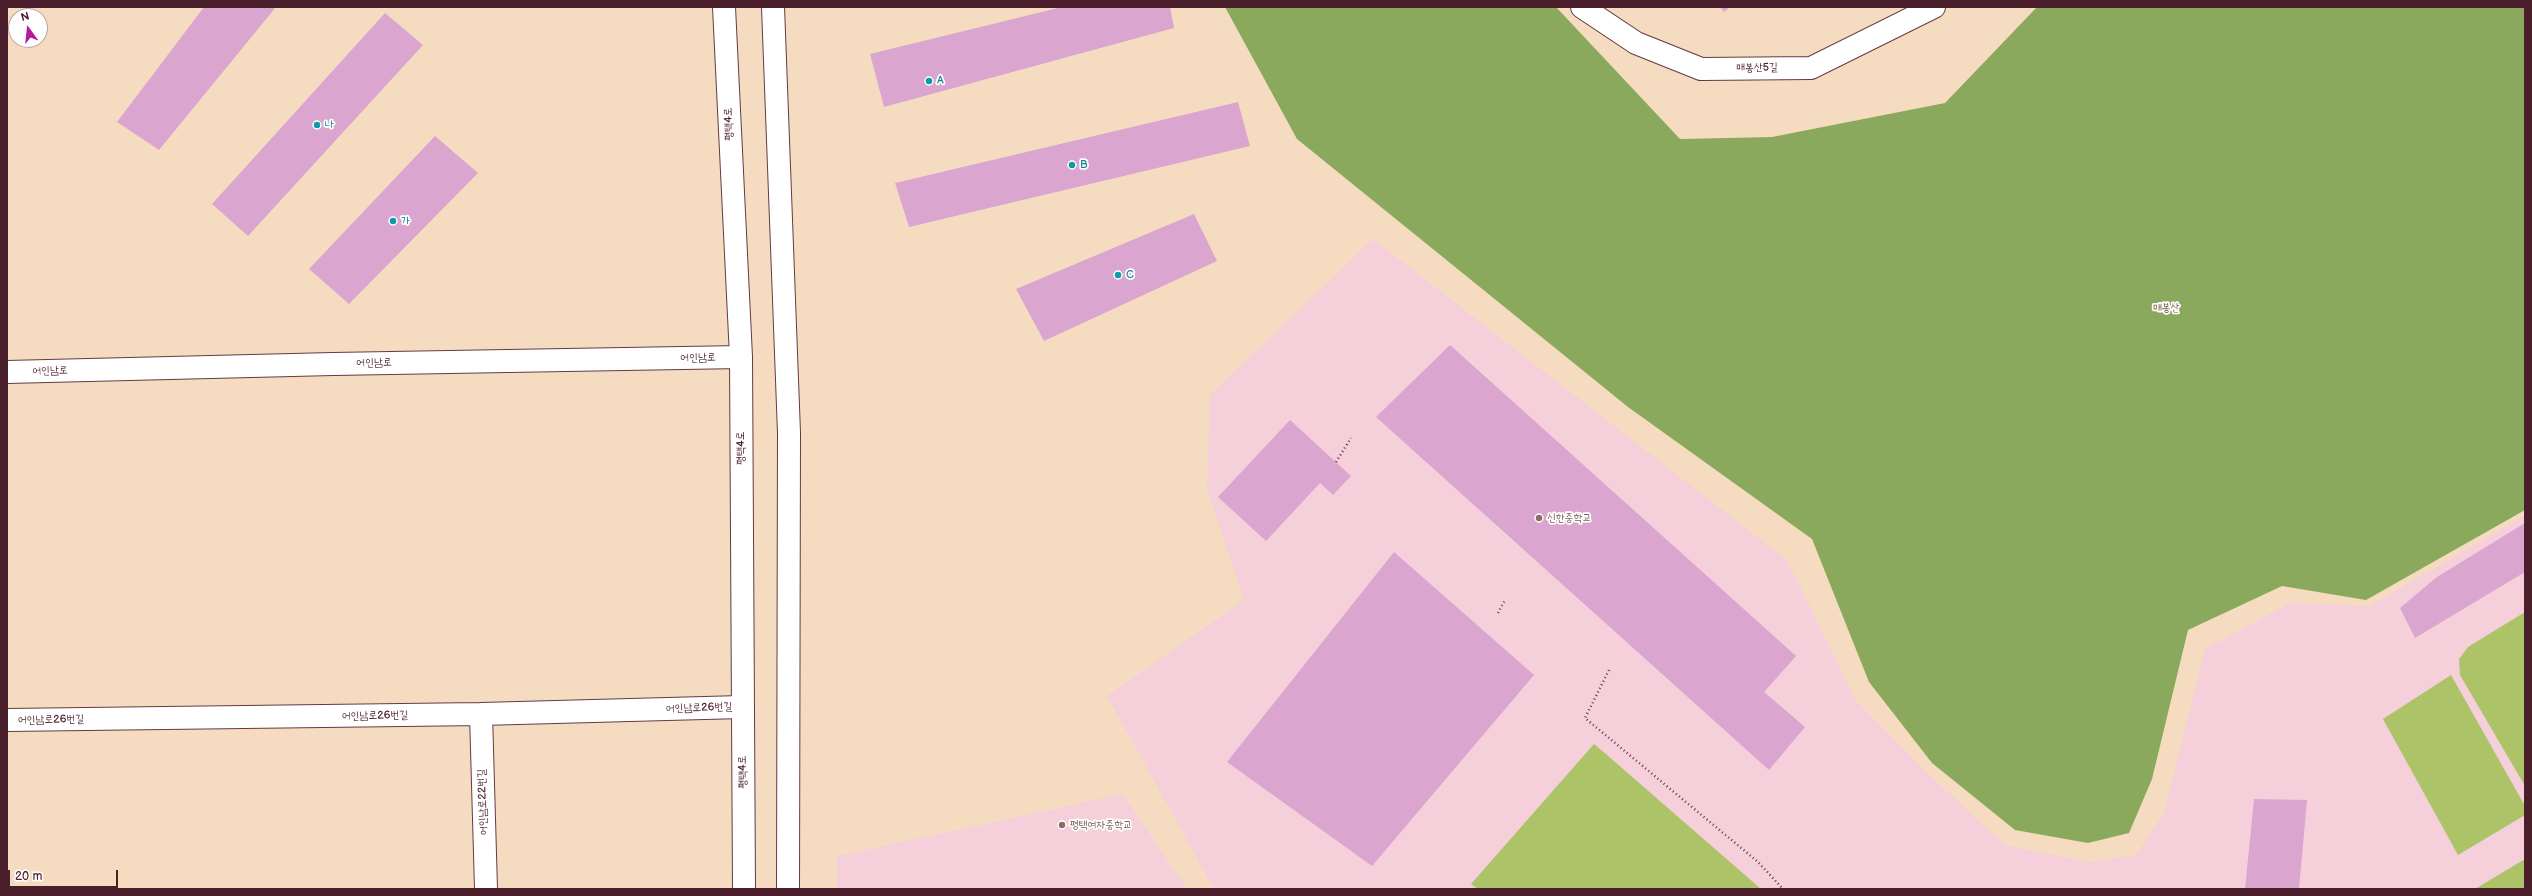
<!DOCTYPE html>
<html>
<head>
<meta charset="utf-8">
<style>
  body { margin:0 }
  #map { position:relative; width:2532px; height:896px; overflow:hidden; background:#f5dcc1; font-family:"Balsamiq Sans",sans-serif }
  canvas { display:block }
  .frame { position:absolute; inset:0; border:8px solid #4a1f2b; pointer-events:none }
  .north { position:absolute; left:8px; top:8px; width:40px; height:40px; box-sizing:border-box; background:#fff; border:1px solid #b7a5aa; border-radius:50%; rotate:345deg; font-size:11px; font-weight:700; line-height:16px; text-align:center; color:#4a1f2b }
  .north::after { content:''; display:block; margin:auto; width:14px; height:18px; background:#b5179e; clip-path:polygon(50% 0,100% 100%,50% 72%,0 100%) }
  .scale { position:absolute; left:8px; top:870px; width:110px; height:18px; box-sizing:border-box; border:2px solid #4a1f2b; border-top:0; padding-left:5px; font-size:12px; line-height:14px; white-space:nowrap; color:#4a1f2b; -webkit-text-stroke:3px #fff; paint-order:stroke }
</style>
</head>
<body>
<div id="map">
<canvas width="2532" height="896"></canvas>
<div class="frame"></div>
<div class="north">N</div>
<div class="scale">20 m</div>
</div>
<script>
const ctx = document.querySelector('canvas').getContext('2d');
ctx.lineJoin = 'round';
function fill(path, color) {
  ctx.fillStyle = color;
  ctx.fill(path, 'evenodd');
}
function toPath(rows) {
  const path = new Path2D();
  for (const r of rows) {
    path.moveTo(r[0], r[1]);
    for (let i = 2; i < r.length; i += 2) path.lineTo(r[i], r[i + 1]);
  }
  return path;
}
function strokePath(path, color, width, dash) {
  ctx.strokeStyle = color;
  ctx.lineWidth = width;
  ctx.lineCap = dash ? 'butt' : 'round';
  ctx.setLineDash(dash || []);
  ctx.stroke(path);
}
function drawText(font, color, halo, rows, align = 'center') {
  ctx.font = font + ' "Balsamiq Sans","Poor Story",sans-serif';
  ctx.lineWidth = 3.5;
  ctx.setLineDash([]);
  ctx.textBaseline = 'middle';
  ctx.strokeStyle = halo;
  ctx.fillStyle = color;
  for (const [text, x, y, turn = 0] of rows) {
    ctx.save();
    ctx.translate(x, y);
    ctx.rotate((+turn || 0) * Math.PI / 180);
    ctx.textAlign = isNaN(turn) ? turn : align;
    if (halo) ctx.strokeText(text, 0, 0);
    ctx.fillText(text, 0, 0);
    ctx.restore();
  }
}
fill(toPath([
  [1373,239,1787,560,1856,700,1920,766,2005,845,2089,862,2136,855,2164,813,2205,649,2290,603,2370,606,2525,515,2525,889,1214,889,1107,696,1244,600,1207,488,1210,395],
  [1123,794,1187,889,837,889,837,856]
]), '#f5cfda');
fill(toPath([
  [2525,612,2525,786,2460,675,2459,659,2468,647],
  [2451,675,2525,806,2525,815,2458,855,2383,719],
  [1594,744,1607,755,1761,889,1478,889,1471,884],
  [2525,859,2525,889,2475,889]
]), '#adc367');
fill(toPath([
  [1225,7,1556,7,1680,139,1772,137,1945,103,2037,7,2525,7,2525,510,2366,600,2282,586,2188,630,2152,779,2129,833,2088,843,2015,830,1932,763,1869,682,1812,539,1628,407,1297,139]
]), '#8aa95c');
fill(toPath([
  [204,7,276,7,159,150,117,122],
  [1062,7,1170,7,1174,28,884,107,870,54],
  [1720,7,1730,7,1724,12],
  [385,13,423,45,248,236,212,204],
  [1238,102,1250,146,909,227,895,183],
  [435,136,478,173,349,304,309,269],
  [1194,214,1217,261,1044,341,1016,289],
  [1450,345,1796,656,1764,692,1805,727,1769,770,1376,417],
  [1290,420,1351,476,1333,495,1320,483,1266,541,1218,497],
  [2525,523,2525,572,2415,638,2400,608,2437,577],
  [1394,552,1534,675,1372,866,1227,762],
  [2254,799,2307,800,2299,889,2245,889]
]), '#daa6d0');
const minor = toPath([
  [1582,7,1636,43,1701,69,1811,68,1934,7],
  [481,714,486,889],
  [7,720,481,714,742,707]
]);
const tertiary = toPath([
  [724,7,741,357,744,889],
  [773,7,789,433,788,889],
  [7,372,333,364,741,357]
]);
strokePath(minor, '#643b42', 24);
strokePath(tertiary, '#643b42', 24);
strokePath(toPath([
  [1336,462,1351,438],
  [1498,613,1505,600],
  [1609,670,1585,718,1758,862,1783,889]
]), '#643b42', 2.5, [1, 3]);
strokePath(minor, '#fff', 22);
strokePath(tertiary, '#fff', 22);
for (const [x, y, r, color] of [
  [929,81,4,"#0f9aa8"],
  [317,125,4,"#0f9aa8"],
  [1072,165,4,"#0f9aa8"],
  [393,221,4,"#0f9aa8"],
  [1118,275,4,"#0f9aa8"],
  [1539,518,4,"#8d6e63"],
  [1062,825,4,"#8d6e63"]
]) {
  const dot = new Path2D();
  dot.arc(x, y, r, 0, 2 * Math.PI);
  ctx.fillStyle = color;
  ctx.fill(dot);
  strokePath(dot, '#fff', 1.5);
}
drawText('11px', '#4a1f2b', '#fff', [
  ["매봉산5길",1757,68,-1],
  ["평택4로",729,124,-92],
  ["어인남로",698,358,-1],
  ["어인남로",374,363,-1],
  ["어인남로",50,371,-2],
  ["평택4로",741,448,-90],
  ["어인남로26번길",699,708,-2],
  ["어인남로26번길",375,716,-1],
  ["어인남로26번길",51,720,-1],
  ["평택4로",743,772,-91],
  ["어인남로22번길",483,802,-92]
]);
drawText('11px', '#0d838f', '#fff', [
  ["A",937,81],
  ["나",325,125],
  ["B",1080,165],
  ["가",401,221],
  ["C",1126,275]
], 'left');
drawText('11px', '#6d5840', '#fff', [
  ["매봉산",2166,308]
]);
drawText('11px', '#785e54', '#fff', [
  ["신한중학교",1547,518],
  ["평택여자중학교",1070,825]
], 'left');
</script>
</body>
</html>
